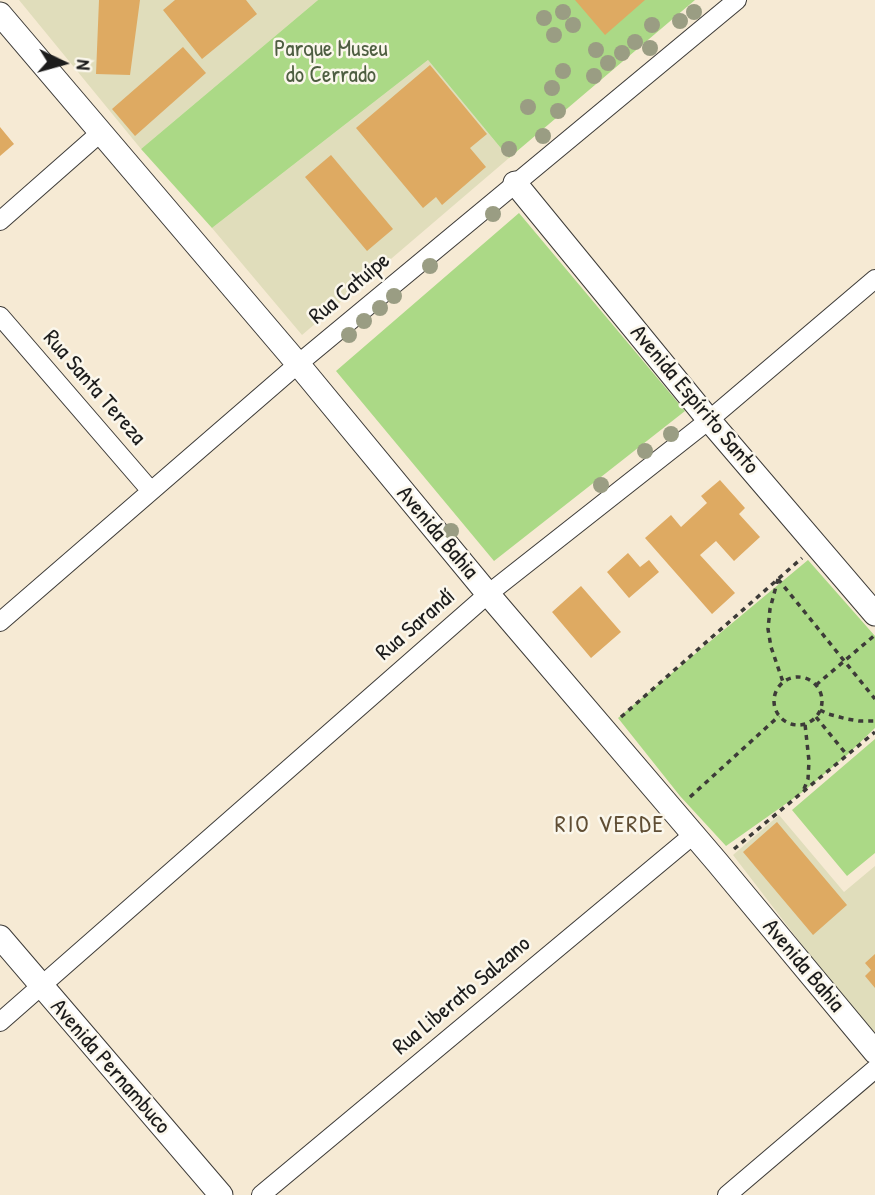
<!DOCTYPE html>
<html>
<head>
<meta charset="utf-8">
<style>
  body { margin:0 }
  #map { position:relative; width:875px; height:1195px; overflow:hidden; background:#f6ead4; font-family:"Patrick Hand",sans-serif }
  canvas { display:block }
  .north { position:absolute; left:28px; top:28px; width:70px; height:70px; -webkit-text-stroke:5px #fbf7ec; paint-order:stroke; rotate:95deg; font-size:19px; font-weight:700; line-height:28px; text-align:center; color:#1c1c1c }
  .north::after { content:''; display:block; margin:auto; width:24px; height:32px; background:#1c1c1c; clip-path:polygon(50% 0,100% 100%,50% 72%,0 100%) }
</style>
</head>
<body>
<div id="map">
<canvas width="875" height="1195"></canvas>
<div class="north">N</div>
</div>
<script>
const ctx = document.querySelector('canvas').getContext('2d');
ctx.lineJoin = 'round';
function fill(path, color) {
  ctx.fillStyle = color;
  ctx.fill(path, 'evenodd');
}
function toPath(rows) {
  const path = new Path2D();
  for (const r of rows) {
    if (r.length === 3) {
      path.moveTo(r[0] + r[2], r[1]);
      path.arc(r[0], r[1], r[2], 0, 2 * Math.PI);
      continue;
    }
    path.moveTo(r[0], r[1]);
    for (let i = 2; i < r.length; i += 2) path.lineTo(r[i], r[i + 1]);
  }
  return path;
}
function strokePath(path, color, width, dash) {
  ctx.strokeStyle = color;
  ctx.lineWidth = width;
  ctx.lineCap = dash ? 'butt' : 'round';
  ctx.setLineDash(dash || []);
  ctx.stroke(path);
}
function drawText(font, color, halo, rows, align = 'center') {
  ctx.font = font + ' "Patrick Hand",sans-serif';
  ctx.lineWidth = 5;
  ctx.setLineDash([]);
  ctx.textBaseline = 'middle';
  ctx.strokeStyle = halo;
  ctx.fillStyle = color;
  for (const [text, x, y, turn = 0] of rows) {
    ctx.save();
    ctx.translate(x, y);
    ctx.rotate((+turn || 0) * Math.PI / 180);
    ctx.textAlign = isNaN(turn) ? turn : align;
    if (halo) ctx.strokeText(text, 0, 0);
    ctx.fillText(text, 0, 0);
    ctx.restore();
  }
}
fill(toPath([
  [19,0,318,0,141,149],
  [428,60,509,158,302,335,212,228],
  [779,815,844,892,875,866,875,1040,733,855]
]), '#e0ddbb');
fill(toPath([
  [318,0,695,0,509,158,428,60,212,228,141,149],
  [519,213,685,411,494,561,336,371],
  [808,560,875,636,875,728,847,755,804,791,726,846,680,796,618,718],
  [875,739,875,853,847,876,792,810]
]), '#abd986');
fill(toPath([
  [99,0,140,0,130,75,96,74],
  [175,0,246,0,257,14,202,59,163,10],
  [575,0,645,0,605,35],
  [183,47,206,73,135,136,112,109],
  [430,65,487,134,470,148,486,167,442,205,436,197,423,208,356,128],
  [0,127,14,144,0,156],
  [331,155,393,229,367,251,305,177],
  [720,480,745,508,739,514,760,537,734,561,716,541,700,555,735,593,712,614,645,538,671,515,681,527,707,503,701,496],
  [628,553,640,567,649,560,659,572,629,598,607,572],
  [581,586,621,632,591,658,552,612],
  [777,822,847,905,813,935,743,852],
  [875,954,875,988,865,976,871,970,865,963]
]), '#deaa62');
const minor = toPath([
  [0,221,100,133],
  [0,316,151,491],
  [0,622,298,364,737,0],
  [0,1022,488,594,709,420,875,279],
  [261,1195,693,835],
  [727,1195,875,1069]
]);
const tertiary = toPath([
  [0,14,298,364,488,594,717,862,875,1052],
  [515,183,709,420,875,614],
  [0,937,221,1195]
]);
strokePath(minor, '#3d3b38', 20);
strokePath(tertiary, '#3d3b38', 25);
strokePath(toPath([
  [778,579,875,699],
  [778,579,770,609,768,629,771,647,783,682],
  [798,701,24],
  [816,685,875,635],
  [820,710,828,714,847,719,859,721,875,721],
  [621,717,802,558],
  [816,717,847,755],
  [804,789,808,779,809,761,805,724],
  [690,797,779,716],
  [734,849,875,732]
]), '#3d3b38', 3.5, [5, 5]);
strokePath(minor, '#fff', 18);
strokePath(tertiary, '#fff', 23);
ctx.fillStyle = '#9a9d83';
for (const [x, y] of [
  [563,12],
  [694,12],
  [544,18],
  [680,21],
  [573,25],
  [652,25],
  [554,35],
  [635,42],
  [650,48],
  [596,50],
  [622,53],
  [608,63],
  [563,71],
  [594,76],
  [552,88],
  [528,107],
  [558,111],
  [543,136],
  [509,149],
  [493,214],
  [430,266],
  [394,296],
  [380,308],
  [364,321],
  [349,335],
  [671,434],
  [645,451],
  [601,485],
  [451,531]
]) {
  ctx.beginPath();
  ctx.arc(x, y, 8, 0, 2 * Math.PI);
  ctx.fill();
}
drawText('23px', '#4e5e41', '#fbf7ec', [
  ["Parque Museu",331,50],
  ["do Cerrado",331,76]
]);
drawText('23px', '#1c1c1c', '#fbf7ec', [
  ["Rua Catuípe",350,289,-40],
  ["Rua Santa Tereza",94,388,49],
  ["Avenida Espírito Santo",694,400,50],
  ["Avenida Bahia",437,533,50],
  ["Rua Sarandí",416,625,-41],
  ["Avenida Bahia",803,966,50],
  ["Rua Liberato Salzano",462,996,-40],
  ["Avenida Pernambuco",110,1067,49]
]);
ctx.letterSpacing = '2px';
drawText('24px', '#604e34', '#fbf7ec', [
  ["RIO VERDE",610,826]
]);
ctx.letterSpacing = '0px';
</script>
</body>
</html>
